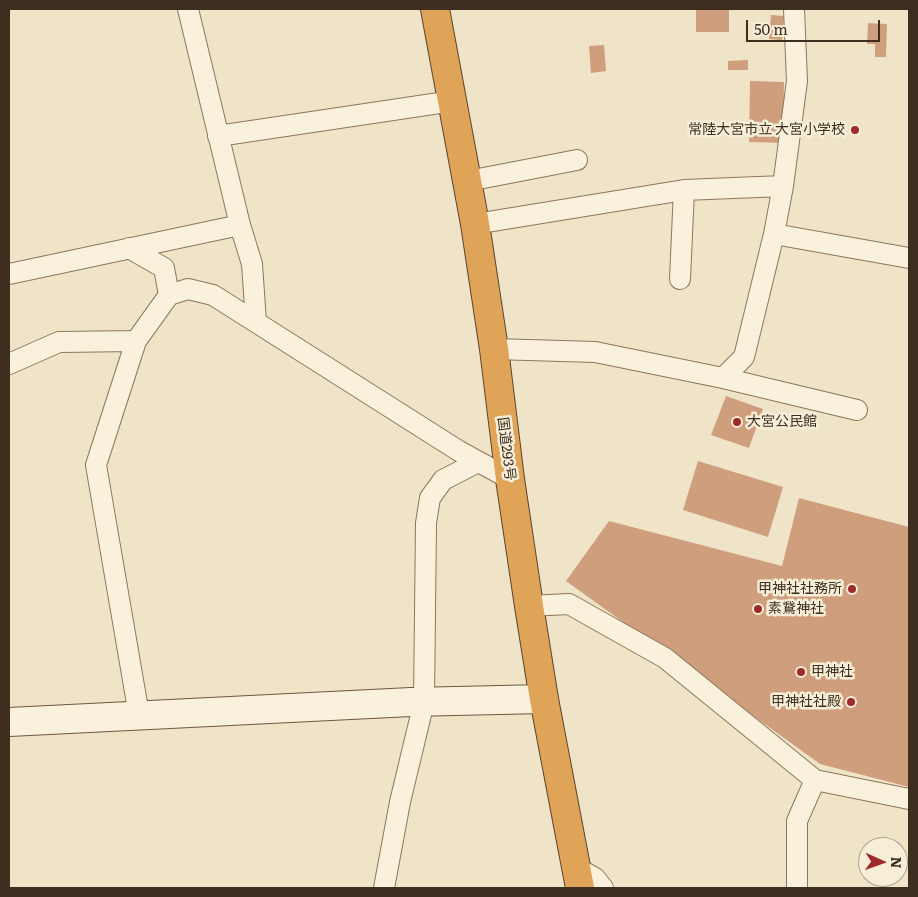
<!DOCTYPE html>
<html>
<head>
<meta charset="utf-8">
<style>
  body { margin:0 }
  #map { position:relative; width:918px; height:897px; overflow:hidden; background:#f0e4c8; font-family:Literata,serif }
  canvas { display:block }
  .frame { position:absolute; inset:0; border:10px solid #3d2e20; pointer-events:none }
  .north { position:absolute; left:858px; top:837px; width:50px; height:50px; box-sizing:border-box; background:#f7eed8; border:1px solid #ada18e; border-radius:50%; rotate:92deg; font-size:14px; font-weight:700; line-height:20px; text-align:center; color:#3d2e20 }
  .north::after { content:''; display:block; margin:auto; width:18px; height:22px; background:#9e2a2b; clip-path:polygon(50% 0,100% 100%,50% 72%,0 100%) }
  .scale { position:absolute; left:746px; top:20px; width:134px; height:22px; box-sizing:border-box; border:2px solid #3d2e20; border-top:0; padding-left:6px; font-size:15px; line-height:18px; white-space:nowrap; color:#3d2e20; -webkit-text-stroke:4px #f7eed8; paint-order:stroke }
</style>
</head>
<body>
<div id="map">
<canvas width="918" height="897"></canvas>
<div class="frame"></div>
<div class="north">N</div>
<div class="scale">50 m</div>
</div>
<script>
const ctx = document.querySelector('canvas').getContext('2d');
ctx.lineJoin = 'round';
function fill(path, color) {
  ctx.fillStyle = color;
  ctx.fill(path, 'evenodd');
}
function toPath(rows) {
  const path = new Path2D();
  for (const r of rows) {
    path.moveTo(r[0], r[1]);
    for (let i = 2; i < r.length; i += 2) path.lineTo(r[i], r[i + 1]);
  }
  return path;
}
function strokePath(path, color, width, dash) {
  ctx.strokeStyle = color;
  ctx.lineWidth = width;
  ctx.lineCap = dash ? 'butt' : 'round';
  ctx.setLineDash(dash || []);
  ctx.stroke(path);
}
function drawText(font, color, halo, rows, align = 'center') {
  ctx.font = font + ' Literata,"Noto Sans JP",serif';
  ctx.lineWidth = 5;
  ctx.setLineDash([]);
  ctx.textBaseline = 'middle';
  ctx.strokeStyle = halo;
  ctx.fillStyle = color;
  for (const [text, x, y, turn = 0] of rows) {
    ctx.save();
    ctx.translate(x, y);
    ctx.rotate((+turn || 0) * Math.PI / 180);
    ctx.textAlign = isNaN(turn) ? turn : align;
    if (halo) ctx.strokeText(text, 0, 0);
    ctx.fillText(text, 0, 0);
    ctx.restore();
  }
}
fill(toPath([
  [696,9,729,9,729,32,696,32],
  [771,15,784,16,782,40,769,39],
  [868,23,887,24,886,57,875,57,875,44,867,44],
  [604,45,606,71,591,73,589,46],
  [748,60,748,70,728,70,728,61],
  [750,81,784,82,783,143,749,142],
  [726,396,763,409,749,448,711,435],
  [698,461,783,487,768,537,683,510],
  [799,498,909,527,909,787,820,764,566,581,609,521,782,566]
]), '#cf9f7d');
const street = toPath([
  [188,9,240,225,252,264,256,322],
  [218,136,453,101],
  [468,181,577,160],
  [475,224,684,190,783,186],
  [774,234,909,258],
  [129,248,164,268,169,295],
  [9,274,240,225],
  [680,279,684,190],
  [494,349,595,352,723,378,857,410],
  [9,364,59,342,136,341],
  [723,378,744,357,774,234,783,186,797,81,794,9],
  [529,606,569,604,665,658,815,780,797,821,797,888],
  [139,715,96,465,136,341,169,295,188,289,213,295,459,451,510,479],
  [815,780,909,799],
  [575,867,595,878,603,888],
  [384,888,400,802,424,702,426,523,430,498,443,480,478,462]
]);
const secondary = toPath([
  [9,722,411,702,544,699]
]);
const highway = toPath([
  [435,9,475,224,494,349,510,479,529,606,544,699,580,888]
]);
strokePath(street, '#8d765c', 22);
strokePath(secondary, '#6f573f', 30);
strokePath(highway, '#5b4430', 30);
strokePath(street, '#faf1dc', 20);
strokePath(secondary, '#faf1dc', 28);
strokePath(highway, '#e0a458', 28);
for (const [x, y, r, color] of [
  [855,130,5,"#9e2a2b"],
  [737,422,5,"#9e2a2b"],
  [852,589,5,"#9e2a2b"],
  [758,609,5,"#9e2a2b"],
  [801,672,5,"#9e2a2b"],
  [851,702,5,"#9e2a2b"]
]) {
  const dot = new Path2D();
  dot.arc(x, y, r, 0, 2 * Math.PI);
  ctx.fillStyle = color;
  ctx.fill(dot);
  strokePath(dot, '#f7eed8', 2);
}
drawText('14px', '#3d2e20', '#f7eed8', [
  ["常陸大宮市立 大宮小学校",845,130],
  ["大宮公民館",747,422,"left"],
  ["甲神社社務所",842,589],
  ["素鵞神社",768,609,"left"],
  ["甲神社",811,672,"left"],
  ["甲神社社殿",841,702]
], 'right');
drawText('14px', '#3d2e20', '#f7eed8', [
  ["国道293号",506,449,83]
]);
</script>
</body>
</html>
